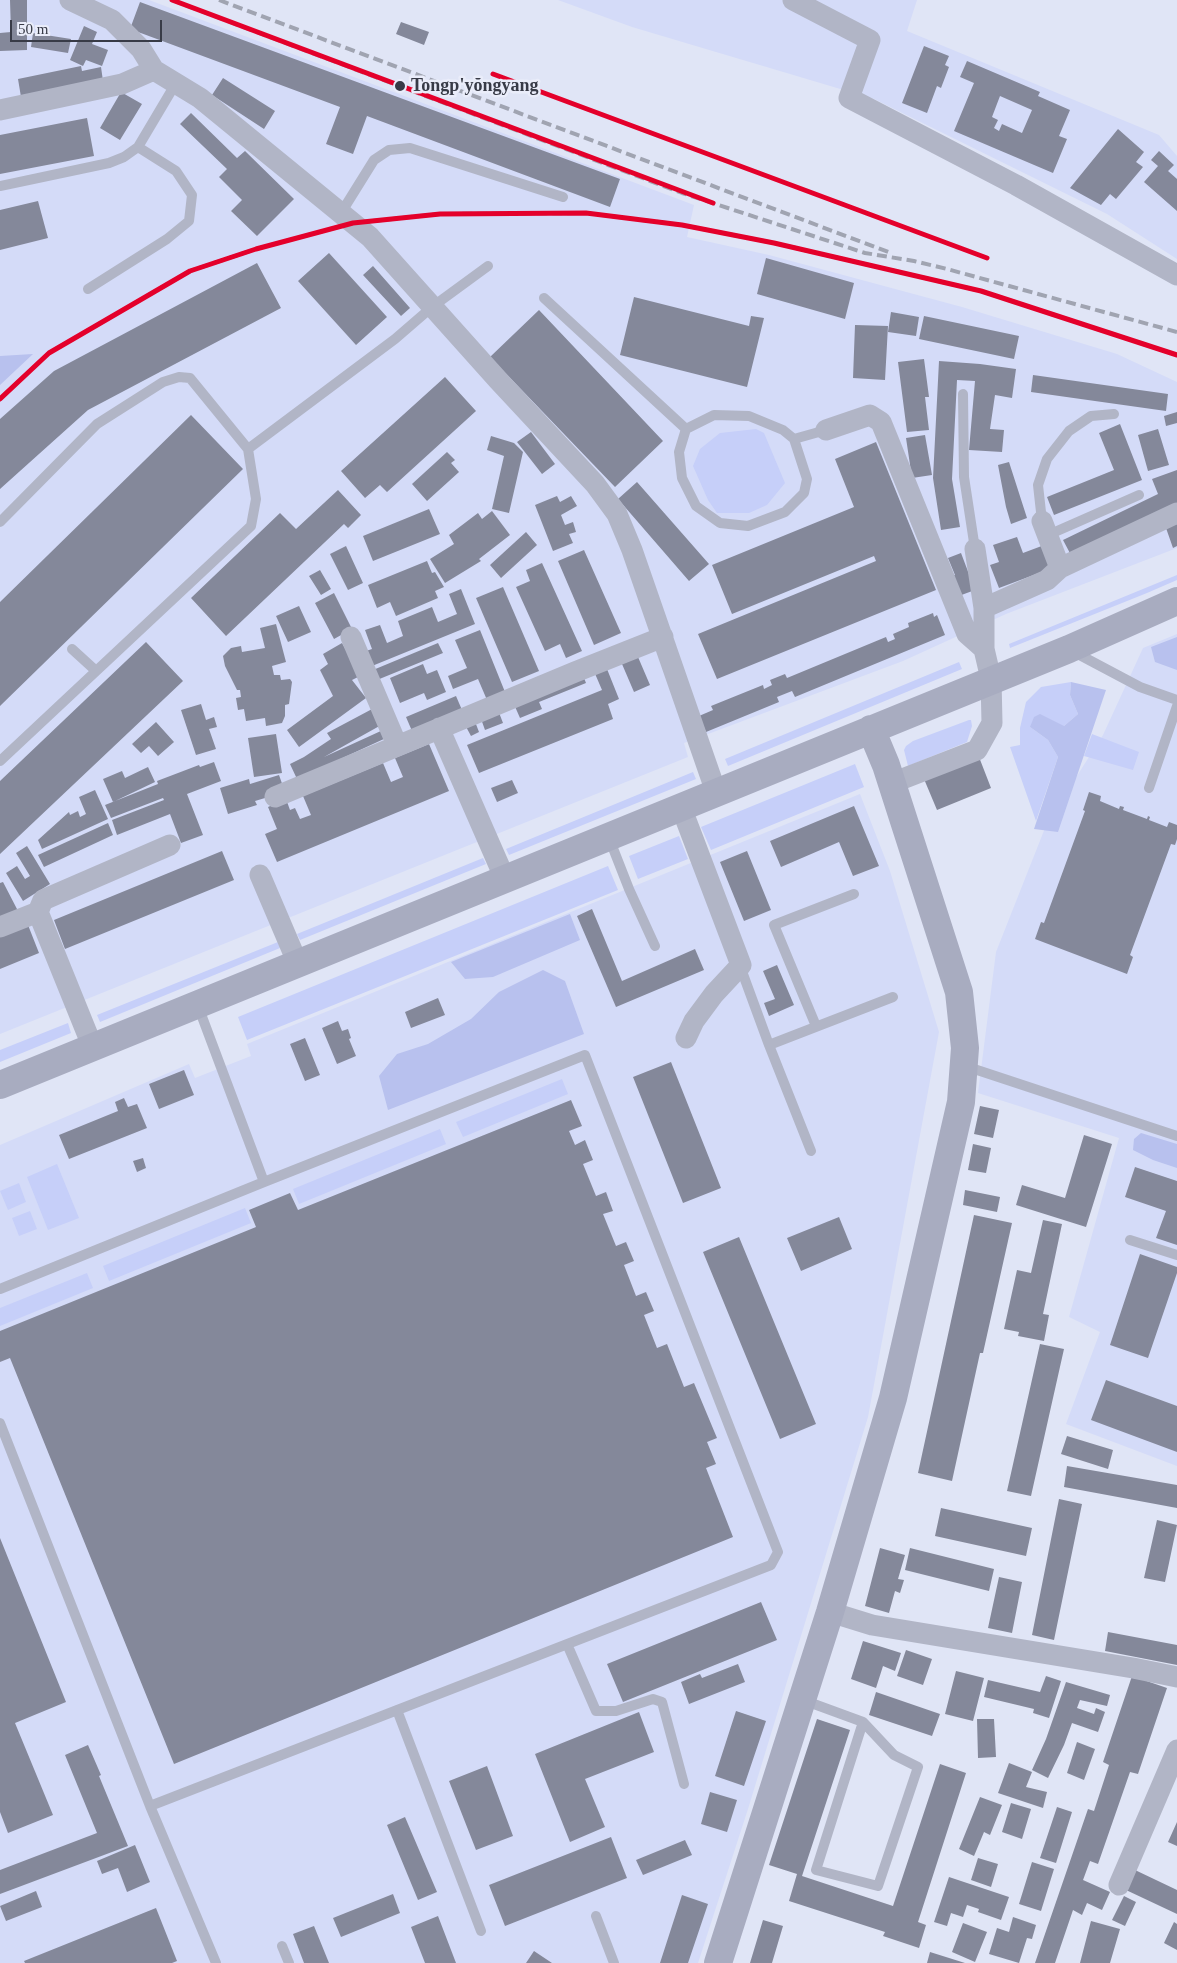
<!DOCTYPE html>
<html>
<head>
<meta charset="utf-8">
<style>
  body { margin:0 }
  #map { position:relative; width:1177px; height:1963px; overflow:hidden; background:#e0e5f6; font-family:Georgia,serif }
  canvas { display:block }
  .scale { position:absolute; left:10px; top:20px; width:152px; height:22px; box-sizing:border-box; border:2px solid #383b47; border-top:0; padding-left:6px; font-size:15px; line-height:18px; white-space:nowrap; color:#383b47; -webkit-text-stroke:4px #eaedfa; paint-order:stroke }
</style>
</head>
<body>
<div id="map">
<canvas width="1177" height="1963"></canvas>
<div class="scale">50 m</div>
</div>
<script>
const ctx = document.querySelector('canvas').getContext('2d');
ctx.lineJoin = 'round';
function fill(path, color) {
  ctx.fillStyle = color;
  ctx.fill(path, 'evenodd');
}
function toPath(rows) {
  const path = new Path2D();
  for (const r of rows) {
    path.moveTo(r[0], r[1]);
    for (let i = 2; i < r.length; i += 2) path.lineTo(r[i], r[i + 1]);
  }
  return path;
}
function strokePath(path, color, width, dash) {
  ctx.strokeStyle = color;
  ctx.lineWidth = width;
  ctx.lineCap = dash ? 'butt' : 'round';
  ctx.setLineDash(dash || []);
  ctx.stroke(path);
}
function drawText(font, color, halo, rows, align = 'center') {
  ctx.font = font + ' Georgia,serif';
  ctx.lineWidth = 5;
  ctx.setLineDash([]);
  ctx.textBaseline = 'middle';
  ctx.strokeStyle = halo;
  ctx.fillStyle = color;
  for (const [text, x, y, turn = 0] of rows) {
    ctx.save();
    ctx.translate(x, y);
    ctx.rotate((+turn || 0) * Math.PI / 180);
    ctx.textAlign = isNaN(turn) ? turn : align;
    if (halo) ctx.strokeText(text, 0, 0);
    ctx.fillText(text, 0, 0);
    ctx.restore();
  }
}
fill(toPath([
  [0,0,149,0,694,205,687,237,769,255,962,307,1117,354,1177,382,1177,548,1006,614,903,661,684,743,688,757,0,1034],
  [558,0,917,0,907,31,1159,135,1177,156,1177,259,1107,214,874,99,632,27],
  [1177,634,1177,1466,1066,1424,1100,1332,1069,1317,1119,1138,978,1093,996,952,1047,823,1103,735,1143,648],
  [860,794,890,871,939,1032,868,1417,748,1809,698,1963,0,1963,0,1145,189,1064,195,1078,251,1056,247,1044]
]), '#d4dbf8');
fill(toPath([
  [756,429,764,433,785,483,767,505,749,513,717,513,708,500,693,466,700,449,720,433],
  [1177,575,1177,580,1147,593,1010,648,1009,644],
  [959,662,962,669,728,766,725,759],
  [1071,682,1070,695,1078,714,1064,726,1030,727,1048,740,1058,757,1036,821,1010,747,1020,745,1020,728,1026,702,1041,687],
  [969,720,971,720,972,726,967,742,908,766,904,750,906,746,913,741],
  [1092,734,1139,752,1133,770,1084,756],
  [855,764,864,787,711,850,701,827],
  [693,772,696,779,509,855,506,849],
  [679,836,688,859,638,879,629,856],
  [483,858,486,864,300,940,297,934],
  [608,866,618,890,247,1040,238,1017],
  [278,942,280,948,100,1022,97,1015],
  [68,1023,71,1033,0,1062,0,1050],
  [562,1079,568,1094,463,1137,456,1122],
  [440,1129,446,1144,299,1204,293,1189],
  [57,1164,79,1218,48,1230,27,1177],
  [19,1183,26,1202,8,1210,0,1191],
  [245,1208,251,1223,109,1281,103,1266],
  [30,1211,37,1229,19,1236,12,1218],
  [87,1273,93,1288,0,1326,0,1308]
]), '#c6cff9');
fill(toPath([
  [33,354,0,385,0,356],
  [1177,637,1177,670,1155,662,1151,647],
  [1071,682,1106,690,1058,832,1034,829,1058,757,1048,740,1030,727,1034,717,1040,714,1064,726,1078,714,1070,695],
  [570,914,580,940,493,977,465,979,451,962],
  [543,970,565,981,584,1034,388,1110,379,1076,397,1054,428,1044,471,1019,499,992],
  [1141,1133,1177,1144,1177,1168,1153,1160,1133,1150,1134,1139]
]), '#b8c1ee');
fill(toPath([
  [10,0,27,0,27,50,0,51,0,33,11,32],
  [140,2,620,179,610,207,367,116,353,154,326,144,340,107,130,29],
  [401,22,429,32,424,45,396,34],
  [84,26,97,32,92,44,108,50,102,66,86,60,83,66,70,60],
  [33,33,71,39,68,53,31,47],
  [924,46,949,56,945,65,949,67,941,88,937,86,927,113,902,103],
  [967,61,1040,92,1038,96,1070,110,1059,136,1067,139,1053,173,954,131,974,83,960,77],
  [1000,96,1032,110,1022,133,1002,124,999,131,994,128,998,120,992,117],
  [81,66,82,71,101,67,103,81,21,97,18,79],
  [223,78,275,111,264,129,212,95],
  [121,92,142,104,120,140,100,128],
  [191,113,237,158,245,151,294,199,257,236,231,211,242,200,219,177,227,169,180,124],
  [87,118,94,156,0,174,0,135],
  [1118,129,1144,152,1136,162,1143,167,1116,199,1110,194,1101,205,1070,188],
  [1159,151,1174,165,1168,171,1177,179,1177,211,1144,182,1158,166,1151,160],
  [38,201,48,238,0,250,0,210],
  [329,253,387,317,356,345,298,281],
  [766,258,854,283,845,319,757,294],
  [257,263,281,308,88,410,0,489,0,419,54,371],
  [373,266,410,308,401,316,363,275],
  [634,297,749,326,751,316,764,318,747,387,620,355],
  [539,310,663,441,615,487,490,357],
  [891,312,919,317,916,336,888,332],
  [924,316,1019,336,1014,359,919,339],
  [855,325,888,326,885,380,853,378],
  [924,359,929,397,925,397,929,430,907,432,898,362],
  [939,361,980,364,1016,369,1012,398,995,395,990,429,1004,430,1002,452,969,450,975,381,957,380,952,479,960,527,941,530,933,478],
  [1033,375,1168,394,1166,411,1031,392],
  [445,377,476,411,387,492,380,485,365,498,341,471],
  [1177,412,1177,423,1166,426,1164,416],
  [191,415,243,469,0,706,0,602],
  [1120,424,1142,480,1054,515,1047,497,1114,470,1099,433],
  [1158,429,1169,465,1148,471,1138,435],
  [531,432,555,464,542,474,517,442],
  [925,435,932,475,912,478,906,438],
  [491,436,514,443,523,452,509,513,492,509,504,456,487,450],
  [876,442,936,590,717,679,698,634,876,561,874,556,732,614,712,565,854,507,835,459],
  [447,452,455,460,451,463,459,472,427,501,412,484],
  [1009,462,1027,518,1011,524,1006,507,998,465],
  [1177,470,1177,508,1072,557,1063,540,1158,494,1152,479],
  [637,482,709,564,689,581,618,499],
  [338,490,361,515,348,528,344,524,226,636,191,598,280,513,296,529],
  [557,496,560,502,571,496,577,506,561,515,565,525,573,522,576,532,569,534,573,543,553,551,535,505],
  [429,509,440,534,373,561,363,536],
  [492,511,510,535,479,559,481,561,445,583,430,559,454,544,449,535,478,513,482,519],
  [1177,524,1177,546,1173,548,1166,528],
  [526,532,537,545,501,578,490,565],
  [1017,537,1023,553,1047,544,1055,567,999,588,990,565,999,562,993,545],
  [346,546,363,583,348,590,330,554],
  [584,550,621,633,594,645,558,561],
  [961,553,975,590,956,597,948,577,955,575,948,558],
  [427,561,432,573,435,572,444,587,435,591,438,598,396,616,390,602,377,608,368,585],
  [542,563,582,651,566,658,560,644,545,651,516,587,530,581,526,570],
  [320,570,331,589,321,595,309,576],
  [503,587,539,671,512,682,476,598],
  [461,589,475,624,372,666,366,651,372,649,365,630,380,625,387,643,403,636,398,621,432,607,438,622,457,614,449,594],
  [334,593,352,629,334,639,315,603],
  [299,606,311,632,288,642,276,616],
  [933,613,934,617,937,615,945,635,795,697,792,691,777,697,779,702,706,732,699,716,713,710,711,706,763,685,764,689,772,685,770,680,785,674,787,678,886,637,888,642,895,639,893,634,909,627,908,623],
  [276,624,286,662,272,666,274,675,280,675,281,680,290,679,292,682,289,704,285,705,285,716,282,723,266,726,265,718,246,721,244,709,238,710,236,698,241,697,240,690,237,690,225,666,223,656,231,648,241,646,242,652,265,648,260,628],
  [480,630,505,692,487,700,478,679,453,689,448,676,467,668,455,640],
  [146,642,183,681,0,854,0,781],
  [342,643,360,676,352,680,366,698,299,747,287,730,333,696,320,670,328,664,323,654],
  [438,643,443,653,377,680,373,670],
  [638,657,650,685,634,692,622,664],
  [423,664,427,674,437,670,446,692,427,700,424,693,400,703,390,678],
  [605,664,619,699,608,704,613,719,479,773,467,745,602,690,593,669],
  [582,673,586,683,539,702,542,709,520,718,513,702],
  [456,696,462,710,412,731,406,717],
  [201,704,206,720,214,717,217,727,209,729,216,749,196,755,181,710],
  [374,708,383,724,324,757,383,730,386,738,297,779,290,764,304,757,331,739,327,733],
  [498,710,503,723,485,730,480,716],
  [474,719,479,732,471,736,464,723],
  [156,722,174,742,158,756,149,746,141,753,132,744],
  [276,734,282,773,254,777,248,738],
  [429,744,449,791,277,862,265,834,277,829,268,807,286,799,290,810,295,808,300,819,311,815,303,796,383,763,391,782,403,777,395,758],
  [979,757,991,788,937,810,924,779],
  [214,762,221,781,187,794,203,835,181,843,170,814,117,835,112,820,164,800,163,798,111,818,105,805,158,784,157,781,199,765,200,767],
  [148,767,155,782,113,802,103,779,122,771,125,778],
  [279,775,285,792,255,801,257,805,228,814,220,788,249,779,250,784],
  [512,780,518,793,497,802,491,788],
  [95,790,108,819,42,849,38,840,69,812,70,815,78,811,80,817,86,814,79,797],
  [1089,792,1101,796,1100,801,1119,809,1120,806,1124,807,1123,810,1147,819,1148,816,1150,817,1149,820,1167,827,1169,822,1177,825,1177,839,1175,845,1171,844,1130,955,1133,957,1127,974,1035,939,1041,922,1044,923,1085,811,1083,810],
  [854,806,879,866,853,876,839,842,781,867,770,841],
  [108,823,113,835,44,867,38,855],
  [27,846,50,884,23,901,6,873,17,866,25,879,30,876,16,853],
  [222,851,234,880,65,949,54,920],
  [747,851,771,910,744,921,720,862],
  [3,882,18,911,0,920,0,883],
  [592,909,622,981,695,949,704,970,616,1007,577,916],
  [28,925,39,953,0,969,0,937],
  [777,965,794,1005,769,1016,764,1003,775,999,763,971],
  [438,998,445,1015,411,1028,405,1012],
  [338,1021,342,1031,348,1029,351,1038,349,1039,356,1056,337,1064,322,1028],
  [305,1038,320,1075,305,1081,290,1044],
  [671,1062,721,1188,683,1203,633,1077],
  [184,1070,194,1095,159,1109,149,1084],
  [124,1098,128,1107,137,1104,147,1128,69,1159,59,1135,118,1111,115,1102],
  [571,1100,582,1126,569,1131,575,1145,585,1140,593,1160,583,1164,596,1196,606,1192,613,1211,603,1214,616,1246,626,1242,634,1261,624,1265,636,1296,646,1292,654,1311,644,1315,657,1348,667,1344,684,1387,694,1383,717,1438,707,1442,716,1464,706,1468,733,1537,174,1764,10,1358,0,1362,0,1331,256,1227,249,1210,290,1193,298,1210],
  [980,1106,999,1110,993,1138,974,1134],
  [1084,1135,1112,1144,1086,1227,1016,1205,1022,1185,1065,1198],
  [973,1144,991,1148,986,1173,968,1170],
  [143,1158,146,1168,137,1172,133,1161],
  [1135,1167,1177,1181,1177,1245,1156,1238,1166,1211,1125,1197],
  [965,1190,1000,1197,997,1212,963,1205],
  [974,1215,1012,1223,983,1353,980,1353,952,1481,918,1473],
  [839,1217,852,1249,801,1271,787,1238],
  [1043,1220,1062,1224,1043,1314,1049,1315,1044,1341,1018,1336,1019,1332,1004,1329,1017,1270,1031,1273],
  [739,1237,816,1424,780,1439,703,1252],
  [1140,1254,1177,1267,1177,1273,1148,1358,1110,1345],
  [1040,1344,1064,1349,1031,1496,1007,1491],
  [1106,1380,1177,1406,1177,1452,1091,1420],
  [1067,1436,1113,1450,1108,1469,1061,1454],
  [1067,1466,1177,1485,1177,1508,1064,1487],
  [1059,1499,1082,1504,1054,1640,1032,1635],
  [941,1508,1032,1528,1026,1556,935,1536],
  [1157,1520,1177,1525,1165,1582,1144,1578],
  [0,1538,66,1702,15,1723,53,1815,8,1833,0,1812],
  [880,1548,905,1555,898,1579,904,1580,900,1593,895,1591,889,1613,865,1606],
  [910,1548,994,1569,989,1591,905,1570],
  [999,1577,1022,1582,1012,1633,988,1628],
  [761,1602,777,1640,623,1702,607,1664],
  [1108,1632,1177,1645,1177,1665,1105,1651],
  [863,1641,901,1653,895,1671,883,1666,876,1688,851,1679],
  [906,1650,932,1659,923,1685,897,1676],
  [738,1664,745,1682,689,1704,681,1682,700,1674,702,1678],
  [956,1671,984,1678,973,1721,945,1714],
  [1046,1676,1061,1681,1049,1718,1033,1713,1034,1709,984,1697,988,1680,1040,1692],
  [1132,1676,1167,1688,1138,1774,1130,1772,1098,1864,1090,1861,1083,1880,1110,1892,1102,1910,1087,1903,1082,1915,1073,1910,1055,1963,1035,1963,1088,1809,1094,1811,1109,1765,1103,1762],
  [1066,1682,1110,1695,1107,1706,1080,1700,1077,1708,1094,1714,1096,1708,1105,1712,1098,1732,1072,1723,1064,1745,1048,1778,1032,1770,1046,1739],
  [876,1692,940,1714,932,1736,869,1715],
  [736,1711,766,1721,744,1786,715,1776],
  [639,1712,654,1752,585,1779,605,1827,570,1842,535,1754],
  [817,1719,850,1730,802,1876,893,1906,940,1764,966,1773,918,1922,926,1925,919,1948,883,1936,885,1932,789,1901,797,1874,769,1865],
  [977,1719,994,1719,996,1757,978,1758],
  [1077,1742,1095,1749,1084,1780,1067,1773],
  [88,1745,101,1775,99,1776,128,1846,0,1894,0,1870,97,1833,65,1755],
  [1009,1763,1032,1772,1026,1787,1047,1792,1043,1808,998,1793],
  [487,1766,513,1836,476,1850,449,1781],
  [710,1792,737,1800,727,1832,701,1824],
  [980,1797,1002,1805,990,1835,984,1832,974,1856,959,1849],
  [1011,1803,1031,1809,1022,1839,1002,1832],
  [1057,1807,1072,1812,1056,1863,1040,1858],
  [405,1817,437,1892,418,1900,387,1825],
  [1177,1822,1177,1846,1168,1842],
  [611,1837,627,1878,505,1926,489,1885],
  [685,1840,692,1855,643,1875,636,1860],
  [135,1845,150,1882,127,1892,118,1868,102,1874,97,1861],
  [978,1858,998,1864,991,1887,971,1880],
  [1032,1862,1054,1869,1041,1911,1019,1904],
  [1135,1870,1177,1890,1177,1914,1126,1890],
  [949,1877,1009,1897,1001,1920,978,1912,979,1909,967,1905,963,1917,951,1913,947,1926,934,1922],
  [36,1891,42,1907,6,1921,0,1906],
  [393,1894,400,1913,341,1937,333,1918],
  [682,1895,708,1904,688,1963,660,1963],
  [1124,1896,1136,1902,1125,1926,1112,1920],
  [156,1908,177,1961,172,1963,25,1963,24,1961],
  [438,1916,456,1963,425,1963,411,1927],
  [1013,1917,1036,1925,1032,1939,1027,1938,1019,1963,989,1954,997,1928,1009,1932],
  [763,1920,783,1926,772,1963,750,1963],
  [1091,1921,1120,1929,1110,1963,1080,1963],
  [1174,1922,1177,1924,1177,1950,1164,1943],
  [963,1923,987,1932,975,1962,952,1952],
  [314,1926,329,1963,304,1963,293,1934],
  [534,1951,552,1963,526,1963],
  [930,1952,965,1963,927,1963]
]), '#84889a');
strokePath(toPath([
  [0,186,109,163,124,157,138,147,176,83],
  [341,213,374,160,389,150,410,148,563,197],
  [88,289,167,239,189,221,192,195,176,171,138,147],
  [544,298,686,429,714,415,749,416,783,430,794,439,826,430],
  [963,394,964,477,975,549],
  [686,429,679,452,682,478,696,506,720,523,748,526,785,512,804,493,807,479,794,439],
  [248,449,395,339,432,307,488,266],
  [1042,521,1038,485,1047,459,1069,431,1091,416,1114,414],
  [0,522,97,424,163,382,179,377,190,378,248,449,256,499,251,526,0,761],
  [1048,535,1139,495],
  [72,649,95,670],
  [1074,652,1140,687,1177,700],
  [1149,788,1177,706],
  [609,838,629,889,655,946],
  [740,966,769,1045,893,997],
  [198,1006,264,1182],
  [816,1026,774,925,854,894],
  [769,1045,811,1151],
  [965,1066,1177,1136],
  [1130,1240,1177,1255],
  [0,1289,264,1182,585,1055,778,1552,771,1565,150,1806],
  [0,1423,150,1806,216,1963],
  [567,1644,596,1711,616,1711,653,1699,662,1702,684,1784],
  [803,1700,863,1722,816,1870,878,1886,918,1767,894,1755,863,1722],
  [397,1710,481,1931],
  [596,1916,614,1963],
  [282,1946,289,1963]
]), '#b1b5c6', 10);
strokePath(toPath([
  [70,0,112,20,141,49,154,70,200,98,370,237,498,380,595,484,617,514,632,550,716,792],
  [793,0,870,40,849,98,1016,185,1177,275],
  [0,110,122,84,154,70],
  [826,430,870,415,881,422,967,634,984,649,991,679,992,723,977,750,892,783],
  [975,549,984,608,984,649],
  [1060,568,1177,513],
  [984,608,1047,580,1060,568,1042,521],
  [351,637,397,745],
  [439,728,505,879],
  [275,797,575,672,663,637],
  [681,807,741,965,714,994,694,1021,686,1038],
  [260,875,298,964],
  [0,927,38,912],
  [93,1048,38,912,43,900,170,845],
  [830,1612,872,1625,1133,1668,1177,1677],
  [1119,1885,1177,1750]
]), '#b1b5c6', 21);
strokePath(toPath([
  [0,1085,1069,649,1177,601],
  [718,1963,830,1612,893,1398,961,1102,965,1048,959,992,886,765,871,729]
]), '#a8acc0', 28);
strokePath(toPath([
  [172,0,682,193,865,253,914,261,947,269,1177,332],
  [219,0,891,253],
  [0,399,49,353,190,271,256,249,353,223,440,214,586,213,682,225,774,243,981,291,1177,355]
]), '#a0a4b1', 4, [10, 5]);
strokePath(toPath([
  [172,0,713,203],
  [493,74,987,258],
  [0,399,49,353,190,271,256,249,353,223,440,214,586,213,682,225,774,243,981,291,1177,355]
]), '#e4002b', 5);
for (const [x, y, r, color] of [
  [400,86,6,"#383b47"]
]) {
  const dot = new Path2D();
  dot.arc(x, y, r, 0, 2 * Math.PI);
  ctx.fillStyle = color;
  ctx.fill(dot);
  strokePath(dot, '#eaedfa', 2);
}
drawText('bold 18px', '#383b47', '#eaedfa', [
  ["Tongp'yŏngyang",411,86]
], 'left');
</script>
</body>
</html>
